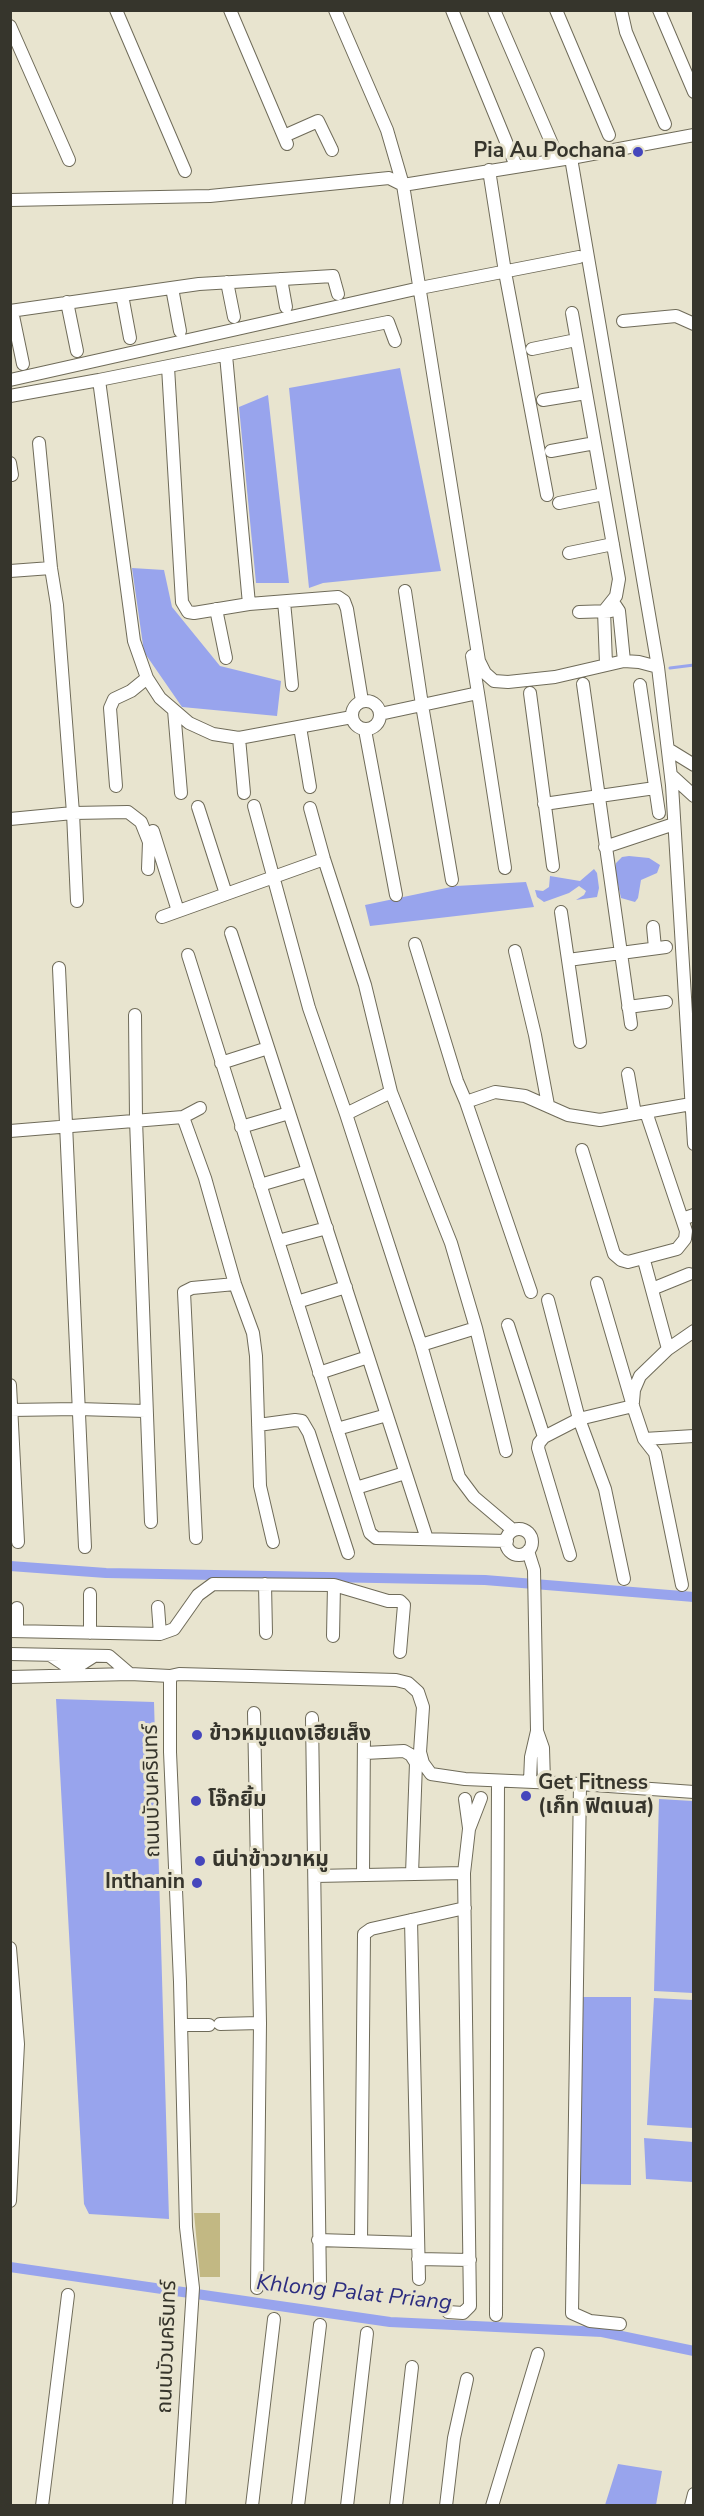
<!DOCTYPE html>
<html>
<head>
<meta charset="utf-8">
<style>
  body { margin:0 }
  #map { position:relative; width:704px; height:2516px; overflow:hidden; background:#e8e4cf; font-family:"Nunito Sans",sans-serif }
  canvas { display:block }
  .frame { position:absolute; inset:0; border:12px solid #36352c; pointer-events:none }
</style>
</head>
<body>
<div id="map">
<canvas width="704" height="2516"></canvas>
<div class="frame"></div>
</div>
<script>
const ctx = document.querySelector('canvas').getContext('2d');
ctx.lineJoin = 'round';
function fill(path, color) {
  ctx.fillStyle = color;
  ctx.fill(path, 'evenodd');
}
function toPath(rows) {
  const path = new Path2D();
  for (const r of rows) {
    if (r.length === 3) {
      path.moveTo(r[0] + r[2], r[1]);
      path.arc(r[0], r[1], r[2], 0, 2 * Math.PI);
      continue;
    }
    path.moveTo(r[0], r[1]);
    for (let i = 2; i < r.length; i += 2) path.lineTo(r[i], r[i + 1]);
  }
  return path;
}
function strokePath(path, color, width, dash) {
  ctx.strokeStyle = color;
  ctx.lineWidth = width;
  ctx.lineCap = dash ? 'butt' : 'round';
  ctx.setLineDash(dash || []);
  ctx.stroke(path);
}
function drawText(font, color, halo, rows, align = 'center') {
  ctx.font = font + ' "Nunito Sans","Noto Sans Thai",sans-serif';
  ctx.lineWidth = 6;
  ctx.setLineDash([]);
  ctx.textBaseline = 'middle';
  ctx.strokeStyle = halo;
  ctx.fillStyle = color;
  for (const [text, x, y, turn = 0] of rows) {
    ctx.save();
    ctx.translate(x, y);
    ctx.rotate((+turn || 0) * Math.PI / 180);
    ctx.textAlign = isNaN(turn) ? turn : align;
    if (halo) ctx.strokeText(text, 0, 0);
    ctx.fillText(text, 0, 0);
    ctx.restore();
  }
}
fill(toPath([
  [194,2213,220,2213,220,2277,200,2277]
]), '#c2b883');
fill(toPath([
  [400,368,441,571,323,583,309,588,289,388],
  [268,395,289,583,256,583,239,407],
  [132,568,164,570,172,607,220,666,281,681,277,716,182,707,144,652],
  [629,856,649,858,660,865,657,873,641,880,638,898,635,902,621,898,615,871,616,863,622,857],
  [594,869,597,873,599,888,597,897,576,900,584,895,586,891,579,886,569,893,544,902,537,897,535,890,543,891,549,887,550,876,580,881],
  [526,882,534,907,370,926,365,905,456,886],
  [56,1699,154,1702,169,2219,89,2214,84,2204],
  [659,1799,693,1801,693,1993,654,1991],
  [576,1997,631,1997,631,2185,576,2184],
  [654,1998,693,2000,693,2128,647,2125],
  [644,2138,693,2142,693,2182,646,2179],
  [618,2464,662,2471,656,2505,605,2505]
]), '#98a4ed');
strokePath(toPath([
  [670,668,694,665]
]), '#98a4ed', 3);
strokePath(toPath([
  [10,1566,106,1573,485,1580,694,1597],
  [10,2267,390,2322,602,2332,694,2351]
]), '#98a4ed', 10);
const minor = toPath([
  [116,10,185,171],
  [230,10,287,144],
  [335,10,387,130,403,185,479,661,485,673,494,681,508,682,555,677,624,661,639,662,658,667],
  [452,10,516,166],
  [494,10,555,151],
  [556,10,609,135],
  [621,10,626,32,665,124],
  [659,10,694,92],
  [10,26,69,160],
  [284,136,318,121,332,150],
  [571,158,658,667,672,785,694,1144],
  [489,170,505,272,547,495],
  [10,200,210,196,389,178,403,185,571,158,694,135],
  [281,279,286,307],
  [227,282,234,317],
  [172,288,180,331],
  [122,295,130,338],
  [67,302,77,351],
  [10,311,199,284,333,276,338,294],
  [12,311,23,364],
  [572,313,619,579,616,596,604,611,606,664],
  [623,321,676,316,694,324],
  [532,349,576,340],
  [226,355,249,604],
  [168,367,182,602,188,612,194,613,249,604,338,597,344,601,347,609,362,701],
  [10,380,420,288,579,257],
  [10,396,99,380],
  [543,400,586,393],
  [39,443,51,568,57,605,73,813,77,901],
  [551,451,595,443],
  [10,463,12,475],
  [559,503,604,494],
  [569,553,613,544],
  [10,571,51,568],
  [405,591,422,705,452,880],
  [284,602,292,685],
  [613,602,619,611,624,661],
  [216,609,226,658],
  [579,612,611,611],
  [472,656,478,693],
  [583,684,631,1024],
  [640,685,659,813],
  [530,693,553,866],
  [366,715,14],
  [174,710,181,793],
  [380,714,478,693,505,868],
  [352,717,239,738,213,734,189,723,160,698,147,678,134,641,99,380,388,322,395,341],
  [300,727,310,787],
  [365,730,396,895],
  [239,738,244,793],
  [668,749,694,765],
  [671,775,694,796],
  [116,786,110,708,114,699,131,691,147,678],
  [544,804,655,788],
  [254,806,309,1008,346,1114,421,1345,459,1477,474,1497,513,1530],
  [198,807,226,894],
  [310,808,324,859,365,985,391,1092,451,1243,476,1328,506,1451],
  [10,819,73,813,128,812,141,822,149,842,148,869],
  [153,831,178,911],
  [605,847,674,824],
  [561,912,580,1042],
  [162,917,324,859],
  [653,927,655,948],
  [231,933,427,1539],
  [415,944,457,1081,466,1102,531,1292],
  [515,951,535,1035,548,1105],
  [188,955,370,1533,376,1538,507,1541],
  [568,960,666,947],
  [59,968,85,1547],
  [628,1007,666,1002],
  [135,1015,136,1120,151,1522],
  [221,1063,268,1048],
  [628,1074,635,1114],
  [466,1102,495,1092,525,1096,568,1115,600,1120,691,1104],
  [646,1112,682,1219],
  [346,1114,391,1092],
  [183,1117,205,1178,235,1284,253,1333,256,1356,260,1486,273,1542],
  [241,1127,289,1113],
  [10,1131,183,1117,200,1108],
  [582,1150,614,1254,621,1260,628,1262,677,1249,685,1239,686,1231,682,1219,694,1215],
  [260,1185,308,1171],
  [278,1241,327,1228],
  [645,1264,668,1349],
  [597,1283,633,1406,644,1439,655,1453,682,1585],
  [652,1289,689,1274],
  [548,1300,579,1419,605,1489,624,1579],
  [297,1302,346,1287],
  [508,1325,544,1437],
  [421,1345,476,1328],
  [319,1373,368,1357],
  [10,1385,18,1542],
  [633,1402,634,1390,640,1376,668,1349,694,1331],
  [10,1410,78,1409,145,1411],
  [258,1425,295,1420,302,1421,309,1433,348,1553],
  [337,1429,387,1415],
  [644,1439,694,1436],
  [356,1488,405,1473],
  [519,1542,13],
  [196,1538,184,1292,192,1288,235,1284],
  [528,1551,534,1570,537,1731,543,1748,544,1782],
  [570,1555,538,1448,539,1443,544,1437,579,1419,633,1406],
  [265,1584,266,1633],
  [90,1594,90,1633],
  [158,1607,160,1634],
  [17,1608,17,1631],
  [10,1631,160,1634,174,1629,198,1595,213,1584,334,1585,388,1601,400,1601,404,1605,400,1652],
  [333,1636,334,1585],
  [10,1654,109,1656,130,1674],
  [50,1655,65,1665,80,1665,94,1656],
  [170,1676,170,1752,180,1982,186,2227,193,2288,179,2506],
  [10,1677,130,1674,170,1676,179,1674,396,1680,408,1683,418,1692,423,1707,420,1752,423,1763,431,1774,465,1779,580,1784,694,1792],
  [254,1713,260,2023,257,2288],
  [312,1718,320,2284],
  [365,1753,404,1751,411,1755,416,1763,412,1874],
  [530,1781,531,1757,537,1731],
  [580,1784,572,2313,590,2321,620,2324],
  [465,1799,469,1828],
  [363,1875,364,1732],
  [315,1876,464,1873],
  [411,1920,419,2279],
  [10,1948,18,2044,10,2201],
  [220,2024,260,2023],
  [181,2025,209,2025],
  [318,2240,418,2243],
  [361,2241,364,1934,371,1929,465,1908],
  [418,2259,470,2260],
  [448,2312,463,2313,470,2306,464,1873,469,1829,481,1798],
  [496,2315,498,1781],
  [42,2506,68,2295],
  [252,2506,274,2319],
  [298,2506,320,2325],
  [347,2506,367,2333],
  [396,2506,412,2367],
  [446,2506,454,2438,467,2379],
  [492,2506,538,2354],
  [691,2506,694,2494]
]);
strokePath(minor, '#6f6b59', 14);
strokePath(minor, '#fff', 12);
for (const [x, y, r, color] of [
  [638,152,6,"#4546bc"],
  [197,1735,6,"#4546bc"],
  [526,1796,6,"#4546bc"],
  [196,1801,6,"#4546bc"],
  [200,1861,6,"#4546bc"],
  [197,1883,6,"#4546bc"]
]) {
  const dot = new Path2D();
  dot.arc(x, y, r, 0, 2 * Math.PI);
  ctx.fillStyle = color;
  ctx.fill(dot);
  strokePath(dot, '#e8e4cf', 2);
}
drawText('bold 21px', '#36352c', '#e8e4cf', [
  ["Pia Au Pochana",626,152,"right"],
  ["ข้าวหมูแดงเฮียเส็ง",209,1735],
  ["Get Fitness",538,1784],
  ["(เก็ท ฟิตเนส)",538,1808],
  ["โจ๊กยิ้ม",208,1801],
  ["นีน่าข้าวขาหมู",212,1861],
  ["Inthanin",185,1883,"right"]
], 'left');
drawText('21px', '#36352c', '#e8e4cf', [
  ["ถนนบัวนครินทร์",153,1791,-91],
  ["ถนนบัวนครินทร์",168,2347,-88]
]);
drawText('italic 22px', '#2c2d80', '#e8e4cf', [
  ["Khlong Palat Priang",354,2294,6]
]);
</script>
</body>
</html>
